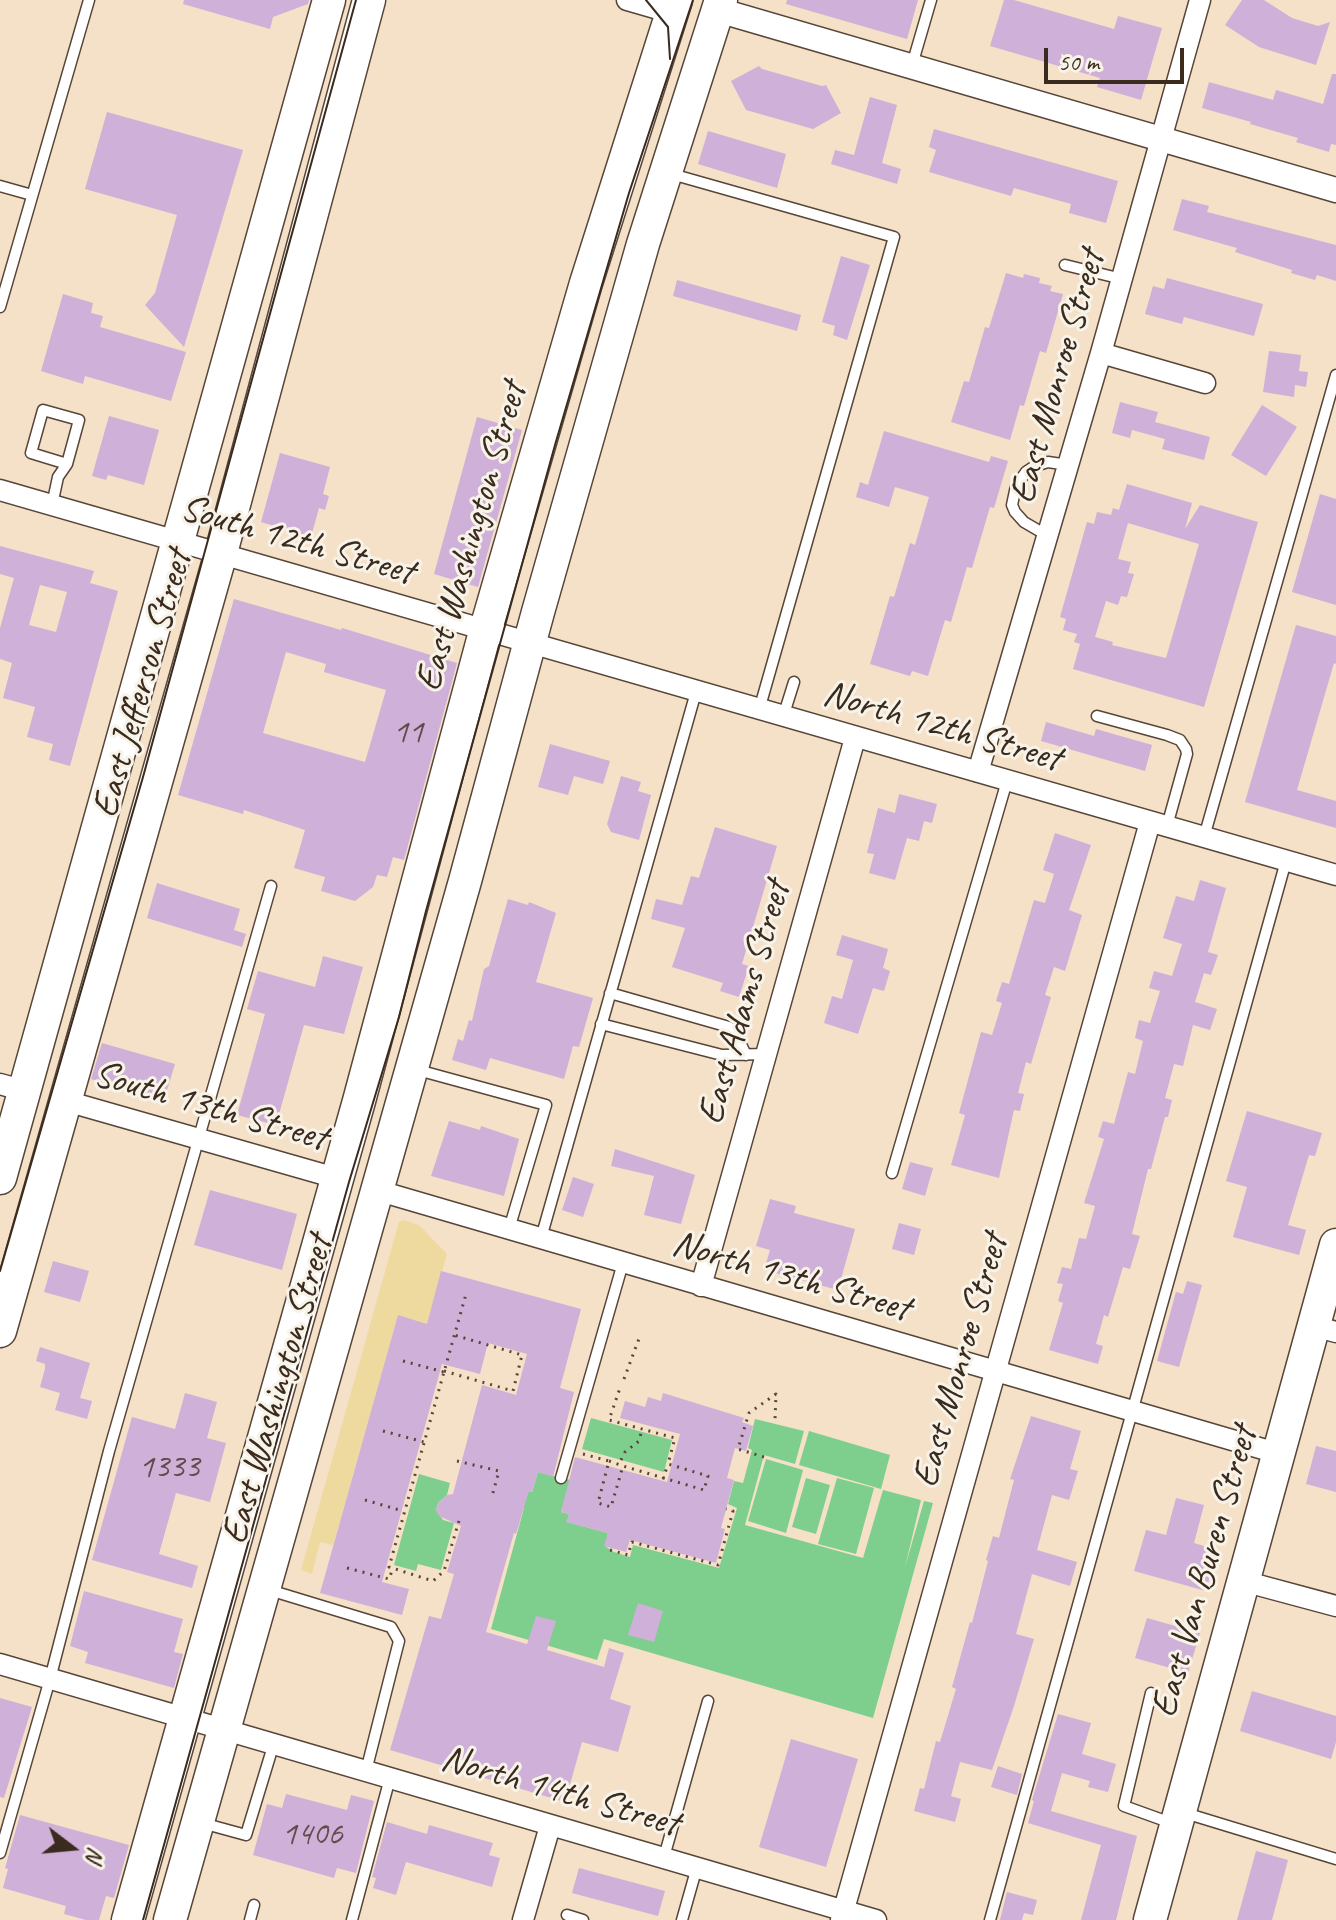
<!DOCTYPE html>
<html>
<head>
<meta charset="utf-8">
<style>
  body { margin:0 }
  #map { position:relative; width:1336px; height:1920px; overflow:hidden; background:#f5e0c8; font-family:Caveat,sans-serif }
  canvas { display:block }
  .north { position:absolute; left:32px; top:1808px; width:80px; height:80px; -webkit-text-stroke:6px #f7f3e8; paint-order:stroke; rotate:106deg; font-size:22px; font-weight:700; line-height:32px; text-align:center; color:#3b2a1e }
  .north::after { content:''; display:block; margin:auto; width:28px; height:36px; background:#3b2a1e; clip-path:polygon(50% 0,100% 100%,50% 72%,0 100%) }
  .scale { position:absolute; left:1044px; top:48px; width:140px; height:36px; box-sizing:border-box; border:4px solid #3b2a1e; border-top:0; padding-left:10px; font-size:24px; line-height:28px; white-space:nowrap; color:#3b2a1e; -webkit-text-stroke:6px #f7f3e8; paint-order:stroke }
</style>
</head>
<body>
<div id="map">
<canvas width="1336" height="1920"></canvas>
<div class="north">N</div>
<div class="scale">50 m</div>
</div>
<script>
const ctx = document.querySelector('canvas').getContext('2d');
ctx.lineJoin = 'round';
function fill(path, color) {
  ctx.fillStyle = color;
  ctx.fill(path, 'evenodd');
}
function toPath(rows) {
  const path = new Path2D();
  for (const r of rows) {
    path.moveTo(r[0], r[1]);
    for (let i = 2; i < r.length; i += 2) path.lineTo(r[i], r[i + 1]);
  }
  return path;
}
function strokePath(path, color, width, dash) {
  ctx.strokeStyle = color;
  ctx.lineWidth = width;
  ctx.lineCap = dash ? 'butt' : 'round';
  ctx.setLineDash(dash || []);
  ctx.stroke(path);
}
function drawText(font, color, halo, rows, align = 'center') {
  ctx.font = font + ' Caveat,sans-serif';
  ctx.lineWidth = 6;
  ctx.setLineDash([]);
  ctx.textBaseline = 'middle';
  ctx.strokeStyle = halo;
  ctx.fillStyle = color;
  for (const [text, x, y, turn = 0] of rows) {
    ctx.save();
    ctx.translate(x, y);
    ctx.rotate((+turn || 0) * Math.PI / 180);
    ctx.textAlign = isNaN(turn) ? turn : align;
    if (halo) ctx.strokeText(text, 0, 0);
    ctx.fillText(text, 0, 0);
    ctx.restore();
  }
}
fill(toPath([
  [591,1418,672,1440,664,1472,582,1449],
  [755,1419,804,1431,795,1464,764,1455,745,1525,863,1558,883,1490,921,1500,905,1567,924,1501,933,1503,873,1718,604,1639,597,1660,491,1629,524,1508,507,1485,532,1492,538,1472,570,1480,561,1512,569,1514,567,1522,608,1533,605,1546,614,1552,630,1557,633,1545,719,1568,737,1508,728,1504,734,1481,743,1483,752,1450,748,1448],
  [809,1431,890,1455,881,1489,799,1465],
  [766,1459,803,1470,786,1533,748,1521],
  [419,1474,450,1483,447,1495,438,1503,436,1510,443,1520,454,1523,441,1570,418,1564,416,1571,394,1565],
  [806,1478,830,1485,816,1534,792,1527],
  [837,1478,874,1488,856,1554,818,1544]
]), '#7ece8e');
fill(toPath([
  [403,1220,419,1225,447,1254,427,1324,398,1316,333,1545,320,1542,312,1574,301,1570,399,1222]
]), '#eeda9e');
fill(toPath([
  [184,0,309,0,308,4,273,17,270,29,183,4],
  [787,0,918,0,907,39,786,4],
  [1004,0,1014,0,1114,29,1118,16,1162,28,1141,100,1097,87,1100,78,990,46],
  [1242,0,1264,0,1292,18,1318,26,1330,22,1316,65,1259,47,1225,25],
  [759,66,762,69,822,86,826,85,841,113,813,129,746,110,731,81],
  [1332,74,1336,74,1336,145,1331,144,1329,152,1296,142,1298,138,1250,124,1251,122,1202,108,1209,82,1273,100,1276,90,1323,104],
  [870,97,897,105,882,163,901,169,897,184,831,164,835,150,854,155],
  [107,112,243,150,184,347,145,305,155,293,177,215,85,189],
  [934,129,1118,181,1106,223,1069,213,1071,204,1014,188,1011,196,929,172,936,150,929,147],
  [708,131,786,154,777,188,698,164],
  [1182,199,1209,206,1207,212,1336,245,1336,281,1317,275,1315,280,1291,273,1292,270,1235,252,1237,248,1173,230],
  [841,256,870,265,847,340,833,335,835,326,822,322],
  [1006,273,1023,278,1024,274,1040,278,1039,283,1052,286,1050,291,1063,294,1046,353,1040,351,1024,406,1020,405,1010,440,951,422,964,381,969,382,985,327,989,328],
  [1167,278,1263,304,1254,336,1184,317,1182,324,1145,314,1153,286,1164,289],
  [677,280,801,315,797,331,673,296],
  [63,294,93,303,91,313,103,316,100,327,186,352,171,401,85,376,83,384,41,371],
  [1269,351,1301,355,1299,371,1308,372,1306,387,1295,385,1294,397,1263,392],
  [1120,402,1158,412,1155,422,1210,437,1204,460,1162,449,1165,439,1132,430,1130,438,1112,433],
  [1262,405,1297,427,1266,476,1231,455],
  [109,416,159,430,144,485,108,475,106,480,92,476],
  [477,417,522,430,478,587,434,574],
  [884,431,989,462,991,456,1008,461,994,508,990,507,972,568,967,567,951,622,945,620,928,676,912,671,910,676,870,664,890,596,894,597,910,543,915,545,929,497,895,487,889,507,856,497,860,482,868,485],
  [280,453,330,467,323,494,329,496,325,510,319,508,311,537,261,522],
  [1127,484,1192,503,1185,529,1200,505,1258,522,1204,707,1073,669,1080,644,1074,642,1077,634,1063,630,1066,619,1060,617,1087,522,1094,524,1097,512,1111,515,1113,508,1119,510],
  [1128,523,1199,544,1166,658,1112,645,1113,642,1095,637,1106,601,1118,605,1121,596,1127,597,1134,574,1128,573,1131,562,1118,559],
  [1320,494,1336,499,1336,605,1292,592],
  [0,546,94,571,90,583,118,591,70,766,49,760,53,744,27,737,35,707,3,698,12,663,0,659,0,628,14,578,0,574],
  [40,585,67,592,56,632,29,625],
  [234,599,341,630,342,628,457,663,404,860,393,857,387,877,377,875,373,887,355,901,321,891,325,877,294,868,305,830,244,810,243,814,178,795],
  [286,652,326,664,324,672,386,690,365,762,263,733],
  [1296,625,1336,636,1336,664,1334,663,1297,790,1336,801,1336,828,1245,802],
  [1046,722,1094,736,1096,729,1152,745,1145,771,1041,741],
  [550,744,610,761,603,784,574,776,568,795,538,787],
  [621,776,641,782,638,791,651,795,639,840,611,832,607,824],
  [899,794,937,804,932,823,924,821,919,841,907,838,895,880,869,873,874,854,867,853,878,808,895,813],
  [715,827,777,846,742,964,749,966,739,997,720,991,723,983,672,967,685,928,651,919,656,899,682,905,691,876,699,878],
  [1055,833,1091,845,1069,910,1082,915,1065,971,1054,967,1045,995,1051,997,1031,1064,1026,1062,1018,1093,1024,1094,1020,1111,1014,1110,999,1178,951,1165,965,1115,959,1113,981,1032,992,1035,1002,1003,996,1001,1002,982,1009,984,1034,900,1045,903,1054,874,1043,870],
  [1200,880,1226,888,1208,952,1218,955,1211,975,1204,973,1195,1002,1217,1009,1210,1030,1193,1025,1183,1066,1174,1064,1165,1098,1172,1100,1168,1117,1165,1117,1151,1169,1148,1169,1132,1234,1140,1236,1130,1269,1123,1267,1108,1317,1104,1315,1096,1344,1103,1346,1098,1364,1049,1350,1063,1303,1058,1301,1063,1284,1057,1283,1062,1267,1071,1269,1079,1238,1086,1239,1095,1206,1084,1203,1104,1139,1098,1137,1103,1121,1114,1124,1128,1072,1135,1074,1143,1041,1135,1038,1139,1020,1150,1023,1160,991,1149,988,1154,971,1172,976,1182,944,1163,938,1176,896,1194,901],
  [157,883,240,909,234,930,246,934,242,947,147,918],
  [508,899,528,905,529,902,556,913,536,982,593,998,579,1047,573,1046,564,1079,490,1058,486,1070,452,1060,458,1039,463,1041,469,1020,472,1021,484,969,489,966],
  [842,935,888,949,883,968,890,971,884,991,873,988,858,1034,824,1023,832,996,842,999,853,960,836,955],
  [323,956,363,967,344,1034,304,1025,276,1125,237,1115,265,1014,247,1009,258,971,315,987],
  [102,1043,175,1064,164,1100,91,1079],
  [1247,1111,1322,1133,1315,1156,1309,1155,1288,1225,1306,1230,1299,1255,1233,1237,1247,1187,1226,1181],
  [449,1121,480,1130,481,1126,519,1139,504,1196,431,1176],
  [615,1149,695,1175,681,1224,644,1215,654,1176,611,1166],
  [910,1162,933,1168,925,1196,902,1189],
  [573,1177,594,1184,583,1217,562,1210],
  [210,1190,297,1214,282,1270,194,1245],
  [770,1199,796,1206,794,1213,855,1229,838,1290,764,1270,770,1250,756,1246],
  [899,1223,921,1229,914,1255,892,1249],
  [53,1261,89,1271,80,1302,44,1292],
  [441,1271,581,1309,560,1388,574,1392,553,1477,538,1472,532,1492,529,1491,516,1534,514,1533,486,1632,527,1644,536,1616,556,1621,547,1650,604,1667,609,1648,624,1653,610,1699,631,1706,618,1752,582,1742,565,1802,390,1750,429,1616,441,1619,454,1574,447,1572,461,1526,439,1516,436,1510,438,1503,447,1495,453,1494,482,1385,516,1395,527,1354,488,1343,480,1374,442,1364,382,1582,409,1589,402,1615,320,1593,398,1315,427,1324],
  [1187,1281,1202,1285,1179,1367,1157,1361,1176,1292,1183,1294],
  [40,1347,90,1363,80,1398,92,1401,87,1419,55,1410,60,1393,40,1387,45,1369,45,1364,36,1361],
  [185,1393,217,1402,207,1438,226,1443,210,1502,176,1493,159,1554,198,1566,192,1588,92,1560,132,1417,175,1429],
  [663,1393,744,1418,742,1422,753,1426,746,1451,735,1448,727,1478,734,1480,721,1528,725,1529,716,1563,630,1540,626,1552,604,1546,608,1533,566,1522,569,1514,561,1512,575,1457,667,1482,680,1434,620,1418,625,1401,645,1407,648,1397,661,1401],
  [1031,1416,1081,1431,1070,1469,1078,1471,1069,1500,1052,1495,1037,1550,1077,1562,1070,1586,1032,1574,1016,1634,1034,1639,1014,1706,992,1770,960,1762,951,1796,961,1799,955,1822,914,1811,920,1788,924,1789,936,1741,940,1742,956,1689,952,1687,970,1622,972,1623,988,1561,986,1560,993,1536,999,1538,1014,1480,1010,1479],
  [1316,1446,1336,1451,1336,1492,1306,1484],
  [1176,1498,1204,1505,1194,1543,1217,1550,1206,1591,1134,1571,1146,1530,1166,1535],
  [84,1591,183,1619,174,1652,183,1654,174,1688,85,1663,88,1652,70,1646],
  [638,1603,663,1611,654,1642,628,1635],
  [1147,1618,1200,1633,1188,1673,1135,1658],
  [1252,1691,1336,1716,1336,1742,1331,1759,1240,1731],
  [0,1698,32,1707,4,1798,0,1797],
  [1058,1714,1091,1723,1082,1754,1116,1764,1108,1792,1088,1787,1090,1781,1062,1773,1051,1811,1137,1836,1116,1920,1081,1920,1101,1845,1028,1823,1034,1801,1032,1800],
  [791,1739,858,1759,826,1867,759,1847],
  [998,1766,1022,1774,1017,1795,991,1787],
  [286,1794,347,1810,351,1795,374,1801,356,1873,337,1868,334,1878,253,1855,267,1804,282,1808],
  [20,1815,129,1845,114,1898,106,1896,99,1920,86,1920,64,1914,66,1906,3,1888,8,1869,5,1868],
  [387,1822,427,1834,429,1825,493,1843,489,1855,500,1858,492,1887,406,1862,396,1895,373,1888,376,1878,372,1877],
  [1256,1851,1288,1860,1272,1920,1237,1920],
  [579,1868,665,1891,658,1916,572,1893],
  [1007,1892,1037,1900,1033,1915,1024,1913,1022,1920,1000,1920]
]), '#cfb0d8');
const service = toPath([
  [912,65,931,0],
  [668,173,894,237,759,710],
  [0,186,32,195],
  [1065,265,1122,279],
  [0,307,89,0],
  [52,505,58,477,67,464,79,420,43,410,31,453,67,464],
  [1048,536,1024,522,1015,512,1012,505,1016,486,1026,472,1035,466,1048,462,1068,465],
  [1097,716,1167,735,1180,740,1186,749,1187,754,1167,826],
  [783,717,794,682],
  [1204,837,1336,375],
  [610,993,729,1027,735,1032,746,1055],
  [601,1024,722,1055,766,1054],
  [414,1069,546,1105,509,1229],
  [892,1173,1007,781],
  [541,1238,696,692],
  [561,1478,623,1263],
  [266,1589,391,1627,399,1641,366,1771],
  [1151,1693,1124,1806,1174,1824],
  [1185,1813,1336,1859],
  [202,1823,246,1835,274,1743],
  [0,1853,50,1679,109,1451,271,886],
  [664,1857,708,1701],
  [567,1915,583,1920],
  [250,1920,254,1905],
  [352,1920,390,1778],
  [682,1920,697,1867],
  [990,1920,1286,861]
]);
const minor = toPath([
  [627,0,672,13],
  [1101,353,1205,383],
  [0,490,1336,875],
  [978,772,1101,353,1200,0],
  [0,1084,25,1091],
  [66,1101,336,1178],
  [376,1190,1280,1454],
  [701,1286,855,738],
  [1314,1326,1336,1332],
  [1243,1581,1336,1606],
  [0,1664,876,1920],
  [523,1920,550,1826],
  [841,1920,1150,822]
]);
const tertiary = toPath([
  [718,10,1336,190]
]);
const primary = toPath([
  [0,1178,329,0],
  [0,1331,221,553,369,0],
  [128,1920,359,1101,485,632,586,283,676,0],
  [170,1920,465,881,538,612,643,244,721,0],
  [1150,1920,1336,1245]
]);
strokePath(service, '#574538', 13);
strokePath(minor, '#574538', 23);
strokePath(tertiary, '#574538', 27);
strokePath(primary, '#574538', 35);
strokePath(toPath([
  [403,1361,444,1372],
  [444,1371,513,1391,522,1355,454,1335],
  [624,1379,640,1336],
  [383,1431,424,1442],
  [583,1454,609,1461,598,1503,611,1507,623,1466,704,1490,708,1476,668,1464,675,1438,609,1420,620,1388],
  [764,1457,738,1449,749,1413,776,1394,775,1420],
  [621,1460,625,1452,639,1441,642,1429],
  [457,1461,499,1471,492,1496],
  [609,1461,623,1466],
  [663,1479,668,1464],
  [365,1500,403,1511],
  [459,1521,444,1571,433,1581,389,1567,466,1294],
  [610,1550,628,1555,632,1542,718,1565,733,1511,726,1509],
  [347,1568,389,1579,393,1568]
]), '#574538', 3, [2, 6]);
strokePath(service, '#fff', 10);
strokePath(minor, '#fff', 20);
strokePath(tertiary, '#fff', 24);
strokePath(primary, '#fff', 32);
strokePath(toPath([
  [646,0,668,27,670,59],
  [0,1271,143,777,356,0],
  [143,1920,349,1182,399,1017,426,911,555,445,629,193,693,0]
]), '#3b2a1e', 2);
drawText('34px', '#604c4c', null, [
  ["11",408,733],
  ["1333",169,1468],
  ["1406",312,1835]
]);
drawText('38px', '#3b2a1e', '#f7f3e8', [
  ["East Monroe Street",1058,377,-74],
  ["East Washington Street",472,537,-74],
  ["South 12th Street",297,541,16],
  ["East Jefferson Street",143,684,-74],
  ["North 12th Street",942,727,16],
  ["East Adams Street",745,1003,-74],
  ["South 13th Street",210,1107,16],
  ["North 13th Street",791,1277,16],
  ["East Monroe Street",961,1361,-74],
  ["East Washington Street",278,1390,-74],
  ["East Van Buren Street",1205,1572,-74],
  ["North 14th Street",560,1792,16]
]);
</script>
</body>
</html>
